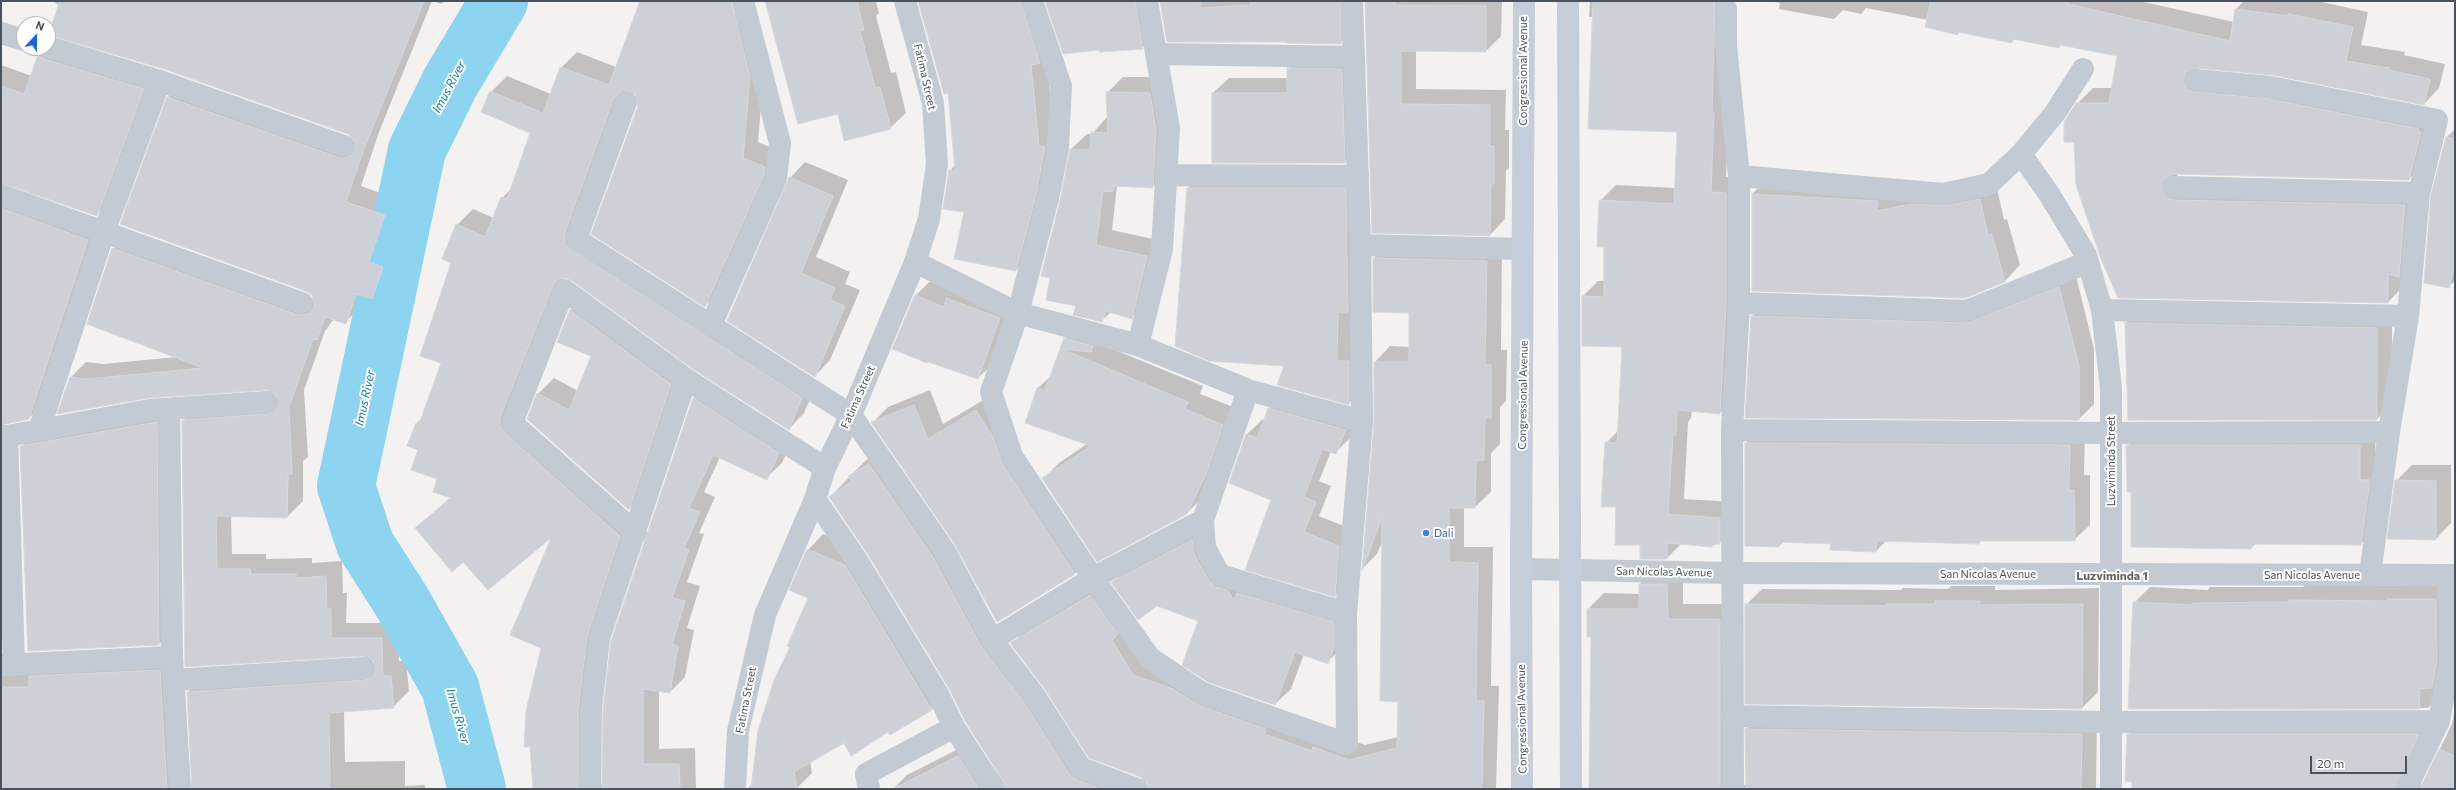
<!DOCTYPE html>
<html>
<head>
<meta charset="utf-8">
<style>
  body { margin:0 }
  #map { position:relative; width:2456px; height:790px; overflow:hidden; background:#f4f1f1; font-family:Commissioner,sans-serif }
  canvas { display:block }
  .frame { position:absolute; inset:0; border:2px solid #48535f; pointer-events:none }
  .north { position:absolute; left:16px; top:16px; width:40px; height:40px; box-sizing:border-box; background:#fff; border:1px solid #b6babf; border-radius:50%; rotate:22deg; font-size:11px; font-weight:700; line-height:16px; text-align:center; color:#48535f }
  .north::after { content:''; display:block; margin:auto; width:14px; height:18px; background:#1464eb; clip-path:polygon(50% 0,100% 100%,50% 72%,0 100%) }
  .scale { position:absolute; left:2310px; top:756px; width:97px; height:18px; box-sizing:border-box; border:2px solid #48535f; border-top:0; padding-left:5px; font-size:12px; line-height:14px; white-space:nowrap; color:#48535f; -webkit-text-stroke:3px #fff; paint-order:stroke }
</style>
</head>
<body>
<div id="map">
<canvas width="2456" height="790"></canvas>
<div class="frame"></div>
<div class="north">N</div>
<div class="scale">20 m</div>
</div>
<script>
const ctx = document.querySelector('canvas').getContext('2d');
ctx.lineJoin = 'round';
function fill(path, color) {
  ctx.fillStyle = color;
  ctx.fill(path, 'evenodd');
}
function toPath(rows) {
  const path = new Path2D();
  for (const r of rows) {
    path.moveTo(r[0], r[1]);
    for (let i = 2; i < r.length; i += 2) path.lineTo(r[i], r[i + 1]);
  }
  return path;
}
function strokePath(path, color, width, dash) {
  ctx.strokeStyle = color;
  ctx.lineWidth = width;
  ctx.lineCap = dash ? 'butt' : 'round';
  ctx.setLineDash(dash || []);
  ctx.stroke(path);
}
function drawText(font, color, halo, rows, align = 'center') {
  ctx.font = font + ' Commissioner,sans-serif';
  ctx.lineWidth = 4;
  ctx.setLineDash([]);
  ctx.textBaseline = 'middle';
  ctx.strokeStyle = halo;
  ctx.fillStyle = color;
  for (const [text, x, y, turn = 0] of rows) {
    ctx.save();
    ctx.translate(x, y);
    ctx.rotate((+turn || 0) * Math.PI / 180);
    ctx.textAlign = isNaN(turn) ? turn : align;
    if (halo) ctx.strokeText(text, 0, 0);
    ctx.fillText(text, 0, 0);
    ctx.restore();
  }
}
fill(toPath([
  [56,1,432,1,379,132,361,186,400,200,384,246,398,251,387,283,371,298,365,296,361,307,345,322,334,319,325,331,304,390,308,457,303,461,303,501,287,517,231,515,232,554,266,554,266,559,312,558,312,563,342,561,343,593,347,593,346,623,398,623,399,661,406,661,409,691,393,707,344,711,345,762,405,761,405,786,425,785,425,789,1,789,1,671,176,655,185,781,193,785,188,692,203,676,377,665,375,661,363,655,186,666,183,421,198,405,279,399,273,390,266,389,149,397,70,378,86,362,103,364,177,357,113,249,128,233,314,299,313,295,307,290,121,224,168,97,184,82,357,143,349,133,55,3],
  [433,1,445,1,441,4],
  [624,1,681,1,683,18,753,13,765,61,758,142,780,151,721,290,705,306,636,93,627,90,579,224,585,234,817,383,804,413,789,429,572,279,565,277,516,402,519,417,635,520,602,620,595,780,604,785,694,399,709,383,794,437,782,463,766,478,720,457,704,492,715,497,699,533,704,534,687,582,700,586,687,628,694,630,685,677,670,692,659,691,659,749,695,748,696,789,534,789,543,647,553,534,464,561,416,528,451,497,420,449,417,423,423,417,442,363,457,225,473,209,494,218,502,198,512,188,532,133,491,92,507,76,551,94,561,68,577,52,616,67,641,1],
  [766,1,876,1,879,13,876,16,891,73,896,72,906,113,890,128,839,113],
  [919,1,1040,1,1054,131,1031,255,1016,270,965,211,950,171,955,165,949,92],
  [1046,1,1152,1,1158,33,1142,48],
  [1161,1,1356,1,1356,28,1340,43,1288,41],
  [1365,1,1502,1,1501,36,1486,51,1416,50,1416,89,1506,90,1505,130,1509,130,1509,168,1506,171,1505,219,1490,235,1373,232],
  [1590,1,1730,1,1730,96,1726,177,1742,177,1736,397,1720,413,1692,411,1691,418,1688,422,1684,499,1735,502,1735,528,1719,543,1712,546,1682,543,1667,558,1641,544,1617,506,1606,443,1619,430,1623,346,1583,296,1598,281,1605,281,1605,246,1600,201,1616,185,1676,188,1678,131,1593,17,1589,17],
  [1771,1,2139,1,2234,22,2236,9,2244,1,2317,1,2368,12,2361,45,2405,52,2404,55,2445,64,2439,88,2424,104,2274,74,2197,68,2209,77,2434,114,2425,163,2409,179,2177,174,2178,178,2421,190,2404,286,2388,302,2119,297,2077,104,2093,88,2112,88,2118,55,2062,44,2059,47,2015,39,2012,42,1960,31,1957,34,1928,20,1866,8,1861,14,1843,10,1834,19,1779,9,1780,3],
  [47,48,159,73,112,199,96,215,6,182,7,187,103,224,45,402,29,418,4,423,16,620,1,635,1,65,32,76,39,55],
  [1304,53,1357,54,1360,147,1344,162,1213,93,1229,78,1288,78,1288,69],
  [1123,77,1166,77,1168,171,1153,187,1117,186,1112,230,1162,241,1147,302,1131,318,1111,312,1101,321,1077,305,1051,277,1061,201,1071,149,1087,134,1092,134,1108,116,1107,93],
  [2455,129,2455,281,2448,287,2447,137],
  [805,162,848,180,816,257,850,272,845,284,860,290,830,360,815,376,728,320,790,178],
  [1204,172,1361,173,1365,388,1349,403,1278,384,1285,366,1188,188],
  [1768,179,1893,185,1996,184,2004,220,2007,219,2020,265,2005,281,1752,194],
  [1389,243,1502,245,1501,350,1507,350,1506,401,1500,407,1500,444,1491,453,1491,492,1475,507,1464,507,1464,547,1493,547,1491,686,1499,686,1496,789,893,789,907,775,974,741,1006,785,868,552,830,497,865,461,885,449,997,632,1086,759,1092,764,1150,786,1045,688,1012,644,1027,628,1106,580,1148,659,1214,690,1365,745,1398,737,1399,701,1383,540,1377,554,1363,568,1375,422,1375,362,1390,346,1410,347,1410,312,1374,258],
  [2075,272,2094,349,2094,404,2079,419,1752,316,1768,301,1983,308],
  [931,280,1015,302,994,363,978,378,916,295],
  [586,295,686,368,644,493,629,509,538,394,554,378,578,391,593,356,558,341,571,310],
  [2142,308,2392,313,2392,403,2377,419,2126,323],
  [1081,323,1098,343,1203,386,1200,394,1238,409,1202,498,1186,514,1043,479,1059,463,1087,444,1026,422,1038,388,1052,375,1065,339],
  [930,390,943,424,992,395,1017,447,1090,558,1075,573,997,621,955,542,873,422,888,407],
  [1285,393,1361,414,1351,437,1335,453,1331,451,1319,481,1331,486,1319,516,1354,530,1350,580,1335,595,1272,499,1247,434,1263,419,1265,420,1269,409],
  [172,407,175,628,159,644,27,636,21,447,37,431],
  [1761,427,2085,430,2084,475,2090,475,2090,525,2074,540,1982,540,1979,543,1886,541,1876,551,1832,543,1784,541,1779,546,1746,443],
  [2375,429,2377,528,2361,544,2256,543,2251,548,2132,491,2128,446,2143,430],
  [2412,465,2451,465,2451,523,2436,539,2396,481],
  [1207,525,1225,565,1349,607,1343,647,1327,662,1304,654,1291,689,1275,704,1199,621,1113,582,1128,567],
  [823,534,861,550,947,694,931,710,844,742,810,761,812,773,796,789,748,789,753,782,791,647,810,597,808,550],
  [1656,568,1683,569,1683,604,1735,604,1743,785,1746,785,1746,729,1762,713,2097,719,2096,789,1590,789,1592,636,1588,609,1604,593,1640,594,1640,584],
  [2306,584,2403,586,2405,584,2451,584,2444,692,2428,708,2129,708,2134,603,2150,587,2208,590,2210,587,2303,587],
  [1951,586,1995,586,1995,590,2099,588,2098,692,2082,708,1746,703,1746,605,1762,589,1901,590,1903,588,1948,589],
  [2455,709,2455,789,2133,789,2128,735,2143,719,2434,718,2416,785,2423,784,2452,724]
]), '#0003');
strokePath(toPath([
  [477,789,450,687,402,602,365,544,346,486,417,150,450,83,499,1]
]), '#8cd4ef', 58);
const building = toPath([
  [60,1,424,1,364,149,346,202,385,215,369,262,383,267,372,299,356,294,346,324,325,317,317,340,313,339,289,407,292,474,288,474,287,518,216,516,217,569,250,569,251,574,296,574,296,578,326,576,327,609,331,609,331,638,382,638,383,676,391,676,394,708,329,713,330,789,192,789,187,692,365,680,371,678,375,673,374,661,363,656,185,667,182,420,268,414,278,407,277,395,266,390,149,398,57,414,70,377,87,379,203,368,87,324,112,248,298,315,310,313,314,307,312,295,306,291,120,224,167,97,340,158,347,158,352,155,356,143,348,134,164,69,48,35,60,1],
  [640,1,731,1,750,77,743,158,765,167,764,175,705,307,591,234,638,106,635,94,623,90,614,98,564,235,565,245,802,398,789,430,693,369,571,280,564,278,557,280,553,285,500,418,500,426,504,432,620,536,587,636,578,710,578,789,533,789,530,747,524,747,526,711,541,648,510,635,551,538,488,590,463,562,452,572,415,528,451,498,433,492,437,479,411,470,418,450,407,446,416,423,419,424,441,363,420,356,451,263,442,259,456,224,485,237,501,197,507,199,530,133,481,112,490,91,543,113,560,67,609,85,640,1],
  [765,1,857,1,864,30,860,31,875,88,880,87,891,129,844,141,838,114,798,124,765,1],
  [918,1,1020,1,1040,63,1031,65,1039,146,1045,147,1036,195,1016,271,954,259,964,212,943,209,949,170,955,171,948,93,944,94,918,1],
  [1045,1,1135,1,1143,49,1100,52,1099,50,1063,54,1045,1],
  [1160,1,1200,1,1200,8,1250,5,1250,1,1340,1,1341,44,1287,43,1287,42,1167,42,1160,1],
  [1365,1,1395,1,1395,5,1486,6,1486,52,1401,51,1401,104,1490,105,1490,146,1494,146,1494,184,1491,184,1490,236,1372,233,1365,1],
  [1593,1,1715,1,1712,112,1714,112,1711,192,1726,193,1726,303,1720,414,1677,410,1676,435,1673,435,1668,514,1720,518,1720,544,1712,544,1712,547,1667,543,1667,559,1640,559,1640,545,1615,545,1616,507,1601,507,1605,442,1617,443,1622,347,1582,346,1582,296,1604,297,1604,247,1597,247,1599,200,1674,204,1677,132,1588,129,1593,1],
  [1931,1,2069,1,2068,4,2230,41,2235,9,2288,16,2288,14,2353,27,2346,61,2389,68,2389,70,2430,79,2424,105,2273,75,2196,68,2185,72,2184,85,2188,90,2194,92,2269,99,2419,129,2418,132,2421,132,2409,180,2173,174,2163,180,2161,187,2166,197,2173,200,2405,205,2399,277,2388,274,2388,303,2118,298,2101,259,2076,185,2074,142,2064,142,2064,122,2076,103,2109,103,2117,56,2060,45,2059,48,2013,39,2012,43,1958,32,1958,35,1925,27,1931,1],
  [38,55,44,59,144,89,97,216,1,183,1,86,24,94,38,55],
  [1287,68,1342,69,1345,163,1212,163,1212,93,1287,93,1287,68],
  [1106,92,1150,93,1156,130,1153,188,1114,186,1113,192,1103,191,1096,245,1147,256,1132,319,1106,311,1102,322,1073,315,1076,306,1046,300,1050,278,1041,276,1060,201,1070,149,1090,150,1091,132,1108,133,1106,92],
  [2446,137,2455,139,2455,262,2449,288,2424,283,2431,195,2446,137],
  [789,177,833,196,801,273,835,288,830,300,845,306,815,377,727,321,789,177],
  [1187,188,1346,188,1348,312,1338,312,1337,361,1349,361,1349,405,1277,385,1284,366,1209,361,1175,346,1187,188],
  [1752,194,1878,201,1877,211,1910,204,1945,206,1980,199,1988,235,1992,234,2005,282,1965,298,1752,291,1752,194],
  [1,208,88,240,29,419,1,425,1,208],
  [1373,258,1487,261,1485,365,1491,365,1491,418,1485,418,1484,460,1476,460,1475,508,1449,508,1449,562,1478,563,1476,701,1484,701,1482,789,1149,789,1147,781,1141,777,1089,758,1044,688,1010,643,1090,595,1118,634,1112,640,1133,675,1173,689,1198,705,1266,729,1264,734,1312,751,1313,747,1349,760,1397,748,1398,702,1380,701,1382,517,1362,571,1374,422,1374,362,1409,362,1409,313,1373,312,1373,258],
  [2059,287,2079,365,2079,420,1745,418,1751,316,1967,323,2059,287],
  [915,295,944,307,946,298,1000,318,978,379,928,362,927,363,892,349,915,295],
  [570,310,671,384,629,510,527,419,537,393,569,410,591,356,557,342,570,310],
  [2125,323,2377,328,2377,420,2128,420,2125,323],
  [1064,338,1093,346,1091,352,1062,349,1188,402,1185,409,1223,425,1206,474,1187,514,1097,562,1042,478,1091,446,1025,423,1037,388,1045,390,1064,338],
  [693,398,779,453,767,480,713,455,689,508,700,512,684,548,689,550,672,598,685,601,672,644,678,646,670,693,643,689,643,764,679,764,680,789,602,789,603,711,611,641,693,398],
  [914,405,928,439,976,410,993,437,1002,463,1075,574,997,622,954,543,871,422,914,405],
  [1268,408,1346,430,1336,454,1322,449,1304,497,1316,502,1304,532,1339,546,1335,597,1245,570,1271,500,1229,483,1246,434,1257,438,1268,408],
  [157,422,159,645,28,651,20,446,157,422],
  [1745,443,2070,445,2069,490,2074,490,2075,541,1979,541,1979,544,1877,541,1876,552,1830,550,1831,544,1779,542,1779,547,1745,546,1745,443],
  [2126,445,2360,445,2360,480,2370,480,2361,545,2251,544,2251,549,2131,547,2131,492,2127,492,2126,445],
  [869,464,933,557,981,646,1024,702,1070,775,1077,780,1101,789,1006,789,1004,782,965,721,950,690,867,553,829,497,852,481,848,476,869,464],
  [2395,480,2436,481,2436,540,2387,539,2395,480],
  [1192,540,1194,554,1209,581,1216,587,1227,590,1234,600,1237,593,1334,622,1334,647,1328,664,1295,652,1275,705,1208,682,1182,665,1198,621,1157,606,1138,620,1111,582,1192,540],
  [807,549,845,565,932,710,890,735,888,732,851,756,844,743,794,772,797,789,751,789,758,730,774,680,790,647,787,646,808,598,789,590,807,549],
  [1639,584,1667,584,1668,619,1720,619,1720,789,1589,789,1591,637,1587,637,1587,609,1639,609,1639,584],
  [2388,599,2436,599,2437,660,2432,688,2419,689,2420,709,2128,709,2133,602,2193,605,2193,603,2289,602,2289,600,2388,601,2388,599],
  [1935,601,1980,601,1980,605,2083,604,2082,709,1745,704,1745,604,1886,606,1886,604,1935,604,1935,601],
  [160,670,167,789,1,789,1,687,29,687,29,676,160,670],
  [1745,729,2082,734,2081,789,1746,789,1745,729],
  [2127,734,2419,734,2394,789,2132,789,2132,782,2125,781,2127,734],
  [2439,749,2455,756,2455,789,2420,789,2439,749],
  [958,756,979,789,893,789,958,756]
]);
fill(building, '#cdd0d6');
strokePath(building, '#d5d7dd', 1);
strokePath(toPath([
  [1,195,302,303],
  [39,430,104,232,160,81],
  [7,436,14,664],
  [1,439,7,436,150,410,267,402],
  [1,665,172,657],
  [174,680,364,668]
]), '#c2cad3', 22);
strokePath(toPath([
  [1032,1,1061,86,1058,148,1048,198,1018,313,991,392,1012,456,1093,578,1150,658,1202,693,1347,744,1346,613,1362,421,1360,245,1352,1],
  [1726,9,1726,45,1739,176,1739,303,1732,430,1733,789],
  [1,33,24,40],
  [48,47,160,81,344,146],
  [1157,54,1354,57],
  [2195,80,2271,87,2437,120,2419,193,2408,316,2389,432,2370,575],
  [626,102,576,239,851,415,944,550,992,640,1034,695,1081,768,1137,789],
  [2021,154,2049,194,2086,255,2102,310,2111,388,2111,789],
  [1166,175,1358,176],
  [1739,176,1943,194,1989,184,2021,154,2055,113,2083,69],
  [2173,187,2419,193],
  [1360,245,1522,249],
  [915,262,1018,313,1138,345,1248,390,1362,421],
  [1739,303,1967,311,2088,262],
  [2102,310,2408,316],
  [711,325,776,178,780,143,743,1],
  [1138,345,1162,249,1169,128,1147,1],
  [1248,390,1203,520,1205,548,1220,575,1346,613],
  [169,409,172,657,180,789],
  [1732,430,2111,433,2389,432],
  [815,499,856,559,939,696,954,727,994,789],
  [636,533,512,423,564,290,686,379,825,468],
  [992,640,1093,578,1203,520],
  [1732,716,2111,722,2439,721],
  [590,789,591,710,599,638,686,379],
  [869,789,866,774,954,727],
  [2406,789,2439,721,2450,661,2448,575]
]), '#c2cad3', 22);
strokePath(toPath([
  [1521,569,1732,573,2455,575],
  [735,789,738,731,765,615,815,499,825,468,851,415,915,262,929,219,937,164,933,103,905,1]
]), '#c2cad3', 22);
strokePath(toPath([
  [1568,1,1571,789],
  [1522,789,1521,569,1524,1]
]), '#c4cdda', 22);
for (const [x, y, r, color] of [
  [1426,533,4,"#3f7fe0"]
]) {
  const dot = new Path2D();
  dot.arc(x, y, r, 0, 2 * Math.PI);
  ctx.fillStyle = color;
  ctx.fill(dot);
  strokePath(dot, '#fff', 1.5);
}
drawText('11px', '#48535f', '#fff', [
  ["Congressional Avenue",1523,71,-90],
  ["Fatima Street",925,77,77],
  ["Congressional Avenue",1523,395,-89],
  ["Fatima Street",858,397,-66],
  ["Luzviminda Street",2111,461,-90],
  ["San Nicolas Avenue",1664,572,1],
  ["San Nicolas Avenue",1988,574],
  ["San Nicolas Avenue",2312,575],
  ["Fatima Street",746,700,-79],
  ["Congressional Avenue",1522,719,-91]
]);
drawText('11px', '#366cbe', '#fff', [
  ["Dali",1434,533]
], 'left');
drawText('italic 12px', '#087eaa', '#fff', [
  ["Imus River",449,87,-62],
  ["Imus River",365,398,-78],
  ["Imus River",458,716,74]
]);
drawText('bold 12px', '#5d6166', '#fff', [
  ["Luzviminda 1",2112,576]
]);
</script>
</body>
</html>
